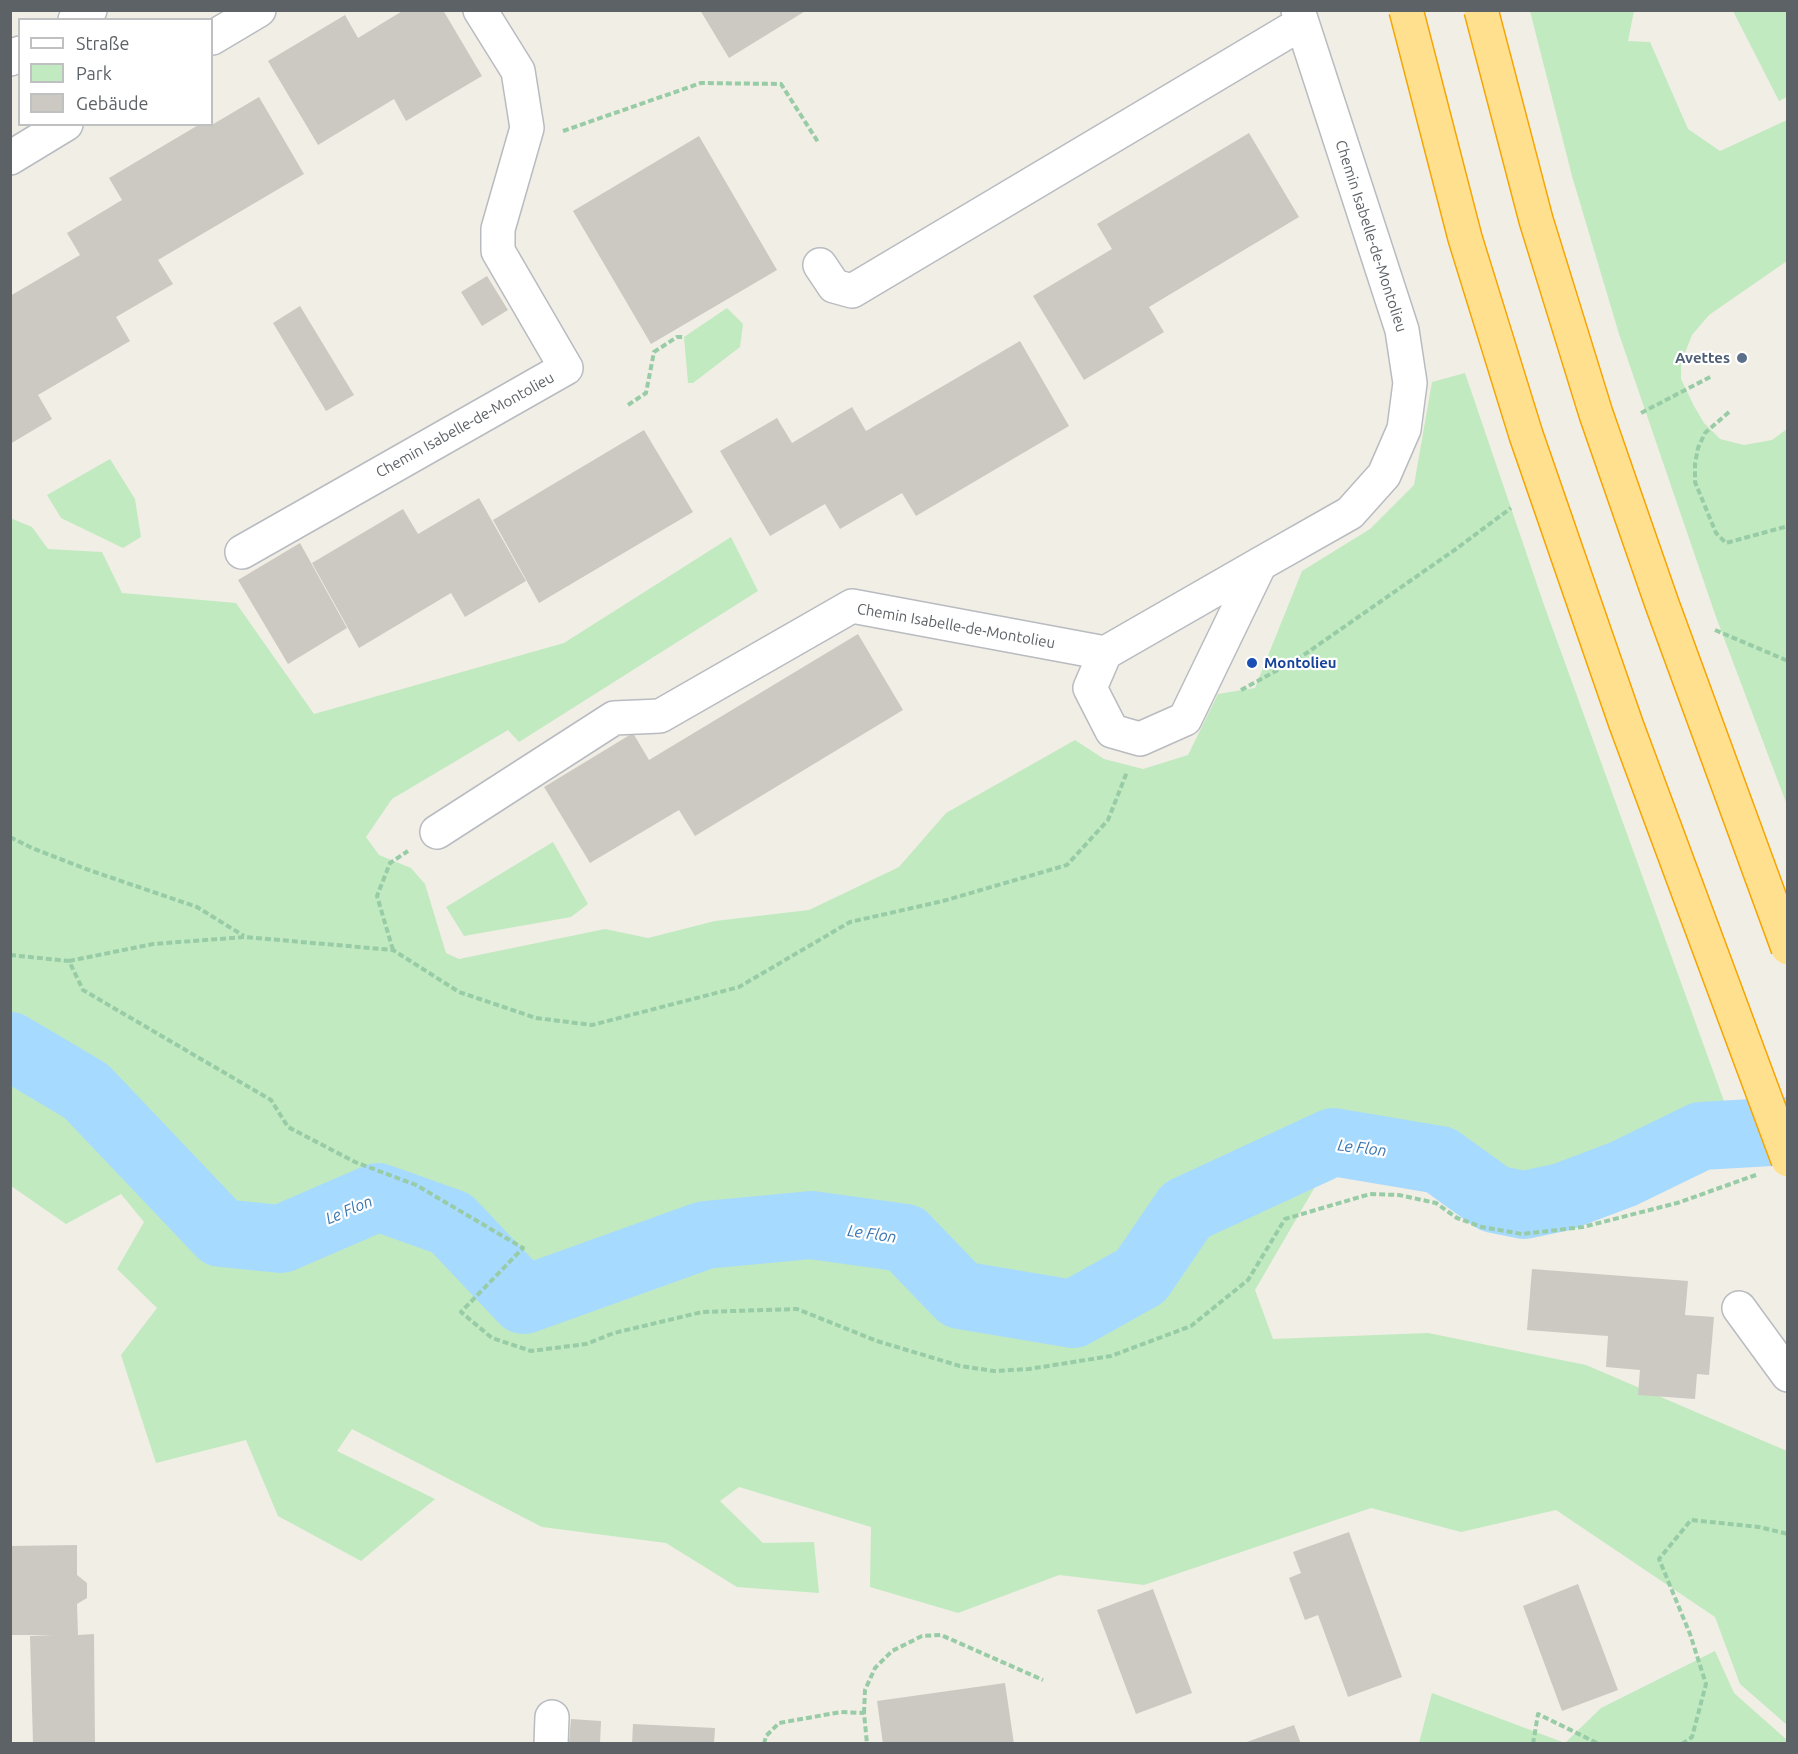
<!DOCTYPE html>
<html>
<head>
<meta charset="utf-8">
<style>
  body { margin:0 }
  #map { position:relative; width:1798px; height:1754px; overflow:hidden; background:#f1eee5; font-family:Ubuntu,sans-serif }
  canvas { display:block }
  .frame { position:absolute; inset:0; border:12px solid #5d6267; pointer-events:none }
  .legend { position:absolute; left:18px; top:18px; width:195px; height:108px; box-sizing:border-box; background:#fff; border:2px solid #bec0c2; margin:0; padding:8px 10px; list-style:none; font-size:18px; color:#5d6267 }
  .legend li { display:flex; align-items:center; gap:12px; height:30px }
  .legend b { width:30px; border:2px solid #bec0c2 }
</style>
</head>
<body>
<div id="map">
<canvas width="1798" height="1754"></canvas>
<div class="frame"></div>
<ul class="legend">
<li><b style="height:8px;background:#fff"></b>Straße</li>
<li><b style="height:16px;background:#c1eac0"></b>Park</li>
<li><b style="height:16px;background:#ccc9c2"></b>Gebäude</li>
</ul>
</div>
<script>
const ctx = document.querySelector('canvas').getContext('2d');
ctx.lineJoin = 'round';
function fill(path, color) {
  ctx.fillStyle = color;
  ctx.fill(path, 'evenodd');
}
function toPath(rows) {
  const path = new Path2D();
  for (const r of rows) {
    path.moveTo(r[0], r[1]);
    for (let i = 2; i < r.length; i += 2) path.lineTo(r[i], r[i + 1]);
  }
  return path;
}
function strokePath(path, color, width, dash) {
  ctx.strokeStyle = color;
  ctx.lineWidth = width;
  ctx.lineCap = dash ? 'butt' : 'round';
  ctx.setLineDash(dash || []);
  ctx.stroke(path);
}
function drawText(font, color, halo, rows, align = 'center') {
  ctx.font = font + ' Ubuntu,sans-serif';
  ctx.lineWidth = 4.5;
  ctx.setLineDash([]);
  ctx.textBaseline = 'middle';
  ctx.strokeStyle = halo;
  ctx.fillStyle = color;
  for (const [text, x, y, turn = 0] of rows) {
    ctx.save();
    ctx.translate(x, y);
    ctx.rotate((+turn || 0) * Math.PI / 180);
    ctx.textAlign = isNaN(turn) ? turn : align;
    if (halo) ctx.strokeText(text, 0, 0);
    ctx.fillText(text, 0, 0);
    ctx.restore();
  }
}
fill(toPath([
  [1530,11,1634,11,1628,41,1650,42,1688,129,1720,151,1787,120,1787,261,1709,315,1692,335,1681,363,1681,379,1694,406,1704,423,1720,439,1744,445,1772,440,1787,429,1787,805,1716,617,1619,334,1572,176],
  [1733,11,1787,11,1787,97,1779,101],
  [727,308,743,324,740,347,693,383,688,383,684,337],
  [1465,373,1544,605,1741,1148,1603,1199,1385,1152,1316,1185,1255,1290,1273,1339,1428,1333,1586,1365,1787,1451,1787,1725,1740,1684,1715,1617,1556,1510,1461,1532,1371,1508,1144,1585,1059,1575,958,1613,870,1587,871,1527,739,1487,720,1501,763,1543,814,1542,819,1593,737,1587,666,1543,542,1527,352,1429,337,1451,435,1499,361,1561,278,1516,246,1440,156,1463,121,1355,157,1308,117,1269,144,1222,121,1194,66,1224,11,1186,10,518,32,527,48,549,102,552,122,593,236,603,314,714,564,643,731,537,758,591,519,742,508,730,392,799,366,837,379,855,411,868,425,884,446,953,459,959,605,929,648,938,715,921,809,910,899,867,946,813,1075,740,1104,759,1143,769,1188,755,1218,694,1255,688,1302,571,1370,529,1414,485,1432,382],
  [110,459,135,499,141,537,123,548,61,518,47,495],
  [553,842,588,904,571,917,464,936,446,907],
  [1715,1651,1734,1693,1787,1740,1787,1743,1419,1743,1432,1693,1565,1743,1601,1708]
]), '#c1eac0');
strokePath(toPath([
  [10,1046,86,1091,221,1233,281,1239,378,1197,451,1223,524,1300,705,1235,811,1225,905,1238,960,1295,1073,1314,1141,1276,1186,1210,1333,1142,1440,1160,1494,1199,1524,1205,1562,1197,1623,1174,1701,1136,1788,1131]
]), '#a7daff', 68);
fill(toPath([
  [404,10,443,10,482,76,406,121,394,99,318,145,268,61,345,15,358,38],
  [700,10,807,10,729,58],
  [259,97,304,174,158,260,173,284,116,317,130,341,38,395,52,419,10,444,10,296,80,255,67,233,122,200,109,178,200,124,210,126],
  [1249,133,1299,217,1149,307,1164,332,1084,380,1033,296,1112,249,1097,224],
  [699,136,777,270,651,344,573,211],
  [487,276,508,310,482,326,461,292],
  [300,306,354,395,326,411,273,323],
  [1020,341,1069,426,916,516,902,493,840,529,825,504,770,536,720,451,777,418,792,443,852,407,866,431],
  [644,430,693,512,539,603,493,520],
  [479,498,526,581,465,617,451,593,359,648,312,563,403,509,418,534],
  [300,543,347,628,288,664,238,580],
  [858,634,903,710,695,836,679,810,590,863,544,787,633,733,649,760],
  [1532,1269,1688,1281,1685,1315,1714,1317,1709,1375,1697,1374,1695,1399,1638,1395,1640,1370,1606,1367,1608,1336,1527,1330],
  [1349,1532,1402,1677,1348,1697,1318,1615,1305,1620,1289,1578,1301,1573,1293,1552],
  [77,1545,77,1575,87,1583,87,1598,77,1604,78,1635,94,1634,95,1744,33,1744,30,1636,53,1635,10,1635,10,1546],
  [1578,1584,1618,1690,1562,1711,1523,1606],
  [1153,1589,1192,1693,1136,1714,1097,1610],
  [1005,1683,1014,1744,883,1744,877,1701],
  [571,1719,601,1721,600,1744,569,1744],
  [633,1724,715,1728,714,1744,632,1744],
  [1294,1725,1301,1744,1244,1744,1244,1743]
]), '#ccc9c2');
const minor = toPath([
  [75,20,90,10],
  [212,38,259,10],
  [10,59,20,53],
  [10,158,66,124],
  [820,265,834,286,852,291,1302,23],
  [242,552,566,368,498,251,498,229,527,128,518,71,480,10],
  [1260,564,1185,719,1140,739,1112,731,1090,688,1105,653,1260,564,1350,513,1384,475,1404,429,1410,383,1402,330,1298,10],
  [437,832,614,718,660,716,852,606,1105,653],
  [1739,1308,1788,1375],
  [551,1744,552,1717]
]);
strokePath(minor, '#b8bbc0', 36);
strokePath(toPath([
  [563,131,701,83,781,84,818,142],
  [628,405,646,393,654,352,677,337,684,337],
  [1729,412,1705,433,1698,448,1695,464,1695,482,1716,533,1726,543,1788,526],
  [1641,413,1712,376],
  [1715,630,1788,661],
  [1241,690,1298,659,1456,549,1511,508],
  [10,837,32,848,86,869,197,907,244,936],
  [393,950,377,896,390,863,408,851],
  [10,955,69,961,83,990,271,1100,288,1127,355,1162,416,1185,523,1248,461,1312,492,1338,531,1351,586,1344,614,1333,702,1312,797,1309,877,1341,960,1366,994,1371,1029,1369,1111,1356,1191,1326,1248,1280,1285,1219,1370,1194,1399,1195,1436,1203,1457,1218,1482,1227,1522,1234,1583,1227,1677,1203,1756,1175],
  [69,961,153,944,245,937,393,950,459,992,536,1018,592,1025,739,987,850,922,943,901,1067,865,1108,820,1127,772],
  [864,1713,865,1690,875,1668,892,1651,922,1636,941,1635,1043,1680],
  [764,1744,766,1736,779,1723,841,1712,864,1713,867,1744],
  [1533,1744,1538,1714,1599,1744],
  [1682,1744,1692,1737,1706,1684,1690,1634,1659,1559,1691,1520,1759,1527,1788,1534]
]), '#98cca6', 4, [6, 3]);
strokePath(minor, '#fff', 33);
const highwayBridge = toPath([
  [1406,10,1465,238,1526,435,1626,724,1788,1160],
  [1481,10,1536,220,1596,414,1662,604,1788,948]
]);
strokePath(highwayBridge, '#f6a400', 36, []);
strokePath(highwayBridge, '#ffe08e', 33);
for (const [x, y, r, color] of [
  [1742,358,6,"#5c6f8a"],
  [1252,663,6,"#1a4fb4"]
]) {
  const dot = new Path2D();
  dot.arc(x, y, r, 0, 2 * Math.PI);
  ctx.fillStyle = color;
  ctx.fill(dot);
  strokePath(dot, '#fff', 2);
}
drawText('15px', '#5d6267', '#fff', [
  ["Chemin Isabelle-de-Montolieu",1371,236,72],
  ["Chemin Isabelle-de-Montolieu",465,425,-29],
  ["Chemin Isabelle-de-Montolieu",956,626,10]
]);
drawText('bold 15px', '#4e5e75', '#fff', [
  ["Avettes",1730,358]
], 'right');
drawText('bold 15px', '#164399', '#fff', [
  ["Montolieu",1264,663]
], 'left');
drawText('italic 16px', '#3875b1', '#fff', [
  ["Le Flon",1362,1148,7],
  ["Le Flon",349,1210,-23],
  ["Le Flon",872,1234,8]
]);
</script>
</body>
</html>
